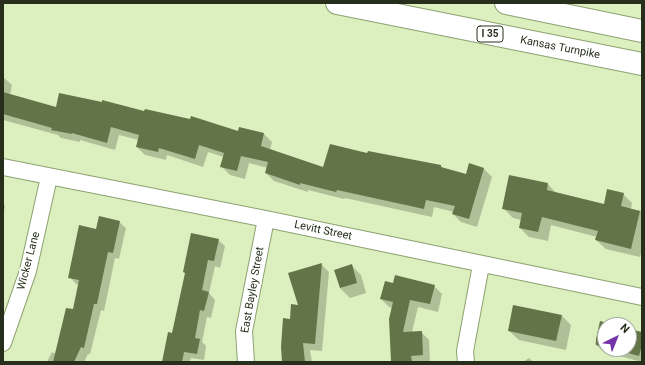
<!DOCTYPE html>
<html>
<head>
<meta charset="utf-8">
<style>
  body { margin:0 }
  #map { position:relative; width:645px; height:365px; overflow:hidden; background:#dbf0be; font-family:Roboto,sans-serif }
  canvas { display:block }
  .frame { position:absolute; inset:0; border:4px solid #272f1c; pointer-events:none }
  .north { position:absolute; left:597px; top:317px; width:40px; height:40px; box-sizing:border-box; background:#fff; border:1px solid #a9aca4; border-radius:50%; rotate:43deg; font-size:11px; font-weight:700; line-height:16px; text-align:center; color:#272f1c }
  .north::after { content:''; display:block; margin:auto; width:14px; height:18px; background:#7534a8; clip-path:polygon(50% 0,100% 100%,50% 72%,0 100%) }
</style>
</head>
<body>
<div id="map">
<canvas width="645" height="365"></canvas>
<div class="frame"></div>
<div class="north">N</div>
</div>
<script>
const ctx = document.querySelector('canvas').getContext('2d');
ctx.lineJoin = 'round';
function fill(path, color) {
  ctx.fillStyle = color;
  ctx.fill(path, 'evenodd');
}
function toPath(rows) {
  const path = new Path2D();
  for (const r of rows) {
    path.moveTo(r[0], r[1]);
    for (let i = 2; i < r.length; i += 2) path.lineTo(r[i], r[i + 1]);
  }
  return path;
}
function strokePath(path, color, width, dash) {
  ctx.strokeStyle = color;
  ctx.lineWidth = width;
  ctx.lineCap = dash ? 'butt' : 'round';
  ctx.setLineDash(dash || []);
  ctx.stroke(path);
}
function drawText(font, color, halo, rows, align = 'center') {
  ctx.font = font + ' Roboto,sans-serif';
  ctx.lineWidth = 4;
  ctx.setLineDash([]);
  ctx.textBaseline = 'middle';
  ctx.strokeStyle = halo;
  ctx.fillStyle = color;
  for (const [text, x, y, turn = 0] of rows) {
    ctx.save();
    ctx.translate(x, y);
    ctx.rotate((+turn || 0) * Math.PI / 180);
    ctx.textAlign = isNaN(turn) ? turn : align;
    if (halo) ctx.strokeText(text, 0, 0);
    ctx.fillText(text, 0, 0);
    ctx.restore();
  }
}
fill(toPath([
  [3,77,12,85,10,95,57,108,145,113,239,133,264,134,272,142,270,150,324,168,368,155,441,166,443,168,467,175,470,165,484,169,492,177,477,227,461,222,453,214,454,212,434,207,432,217,345,198,344,199,308,190,308,192,274,181,266,173,268,168,249,163,245,179,230,175,222,167,224,157,208,152,203,167,167,155,166,160,145,155,137,147,139,140,119,135,115,150,80,140,80,142,61,138,58,135,3,120],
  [548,184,556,193,605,206,623,194,632,203,631,209,642,211,642,250,640,257,606,249,596,240,597,237,551,225,548,241,529,237,520,228,521,220,513,218,504,209],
  [3,203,5,206,3,216],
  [119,222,126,228,119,259,115,258,104,311,101,310,90,354,88,354,84,362,47,362,52,352,56,354,74,311,80,285,76,284,70,277,96,230],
  [218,240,225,246,220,268,215,266,209,293,215,300,211,318,207,317,202,342,206,346,204,360,191,358,190,362,163,362,172,334,186,274],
  [322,265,329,272,322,351,310,350,312,362,283,362,291,320],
  [352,266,361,275,366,293,350,298,340,288,335,270],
  [394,284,434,286,442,294,438,312,418,307,412,332,421,332,429,340,430,362,392,362,392,308,389,307,381,299],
  [561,315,571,325,566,350,519,340,509,331],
  [601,322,611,325,605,325,605,349,629,349,629,330,642,333,642,362,604,352,595,344],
  [529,358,533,362,523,362]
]), '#0003');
fill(toPath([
  [3,92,56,107,59,93,102,102,102,100,144,111,145,109,190,119,191,116,238,131,239,127,264,133,261,146,323,167,330,144,367,153,368,151,441,165,441,167,466,174,469,163,484,168,469,219,452,214,455,206,426,200,424,209,337,190,336,192,300,183,300,185,265,173,268,162,241,156,237,171,220,167,224,153,199,145,195,159,159,148,158,152,136,147,139,135,111,127,107,143,72,133,72,134,51,130,52,128,3,114],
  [509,175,548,183,547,190,604,204,607,189,624,193,621,206,640,211,631,249,595,240,598,231,542,217,538,232,519,228,522,213,502,209],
  [99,216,120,221,113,253,108,252,97,304,94,304,84,348,81,347,74,362,53,362,66,308,73,309,79,280,68,278,79,225,96,229],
  [191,233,219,239,214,261,208,260,202,290,209,292,204,311,200,310,195,338,200,339,197,354,184,352,182,362,162,362,168,332,172,333,185,273,183,272],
  [322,263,315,344,303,343,305,362,282,362,281,347,283,318,290,319,291,304,298,305,288,273],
  [352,264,357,283,340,288,334,270],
  [395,275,435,285,430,304,410,300,403,332,422,331,423,355,411,356,412,362,391,362,389,319,393,302,380,299,385,281,393,283],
  [513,305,562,315,556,341,508,331],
  [600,321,615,325,605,325,605,347,596,345,596,339],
  [629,329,642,332,642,345,639,356,613,349,629,349]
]), '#637448');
const minor = toPath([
  [3,167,266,219,642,297],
  [3,343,28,271,49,177],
  [246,362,244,331,266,219],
  [466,362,465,351,481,265]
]);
const motorway = toPath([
  [337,3,642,64],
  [506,3,642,31]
]);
strokePath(minor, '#8ea173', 18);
strokePath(motorway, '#8ea173', 24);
strokePath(minor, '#fff', 16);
strokePath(motorway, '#fff', 22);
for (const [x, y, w] of [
  [490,34,26]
]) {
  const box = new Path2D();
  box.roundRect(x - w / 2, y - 8, w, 16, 3);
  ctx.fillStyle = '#fff';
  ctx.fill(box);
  strokePath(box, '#272f1c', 1);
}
drawText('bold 10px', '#272f1c', null, [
  ["I 35",490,34]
]);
drawText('11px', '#272f1c', '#fff', [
  ["Kansas Turnpike",560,48,11],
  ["Levitt Street",323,231,12],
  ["Wicker Lane",29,261,-75],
  ["East Bayley Street",253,290,-80]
]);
</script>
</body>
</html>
